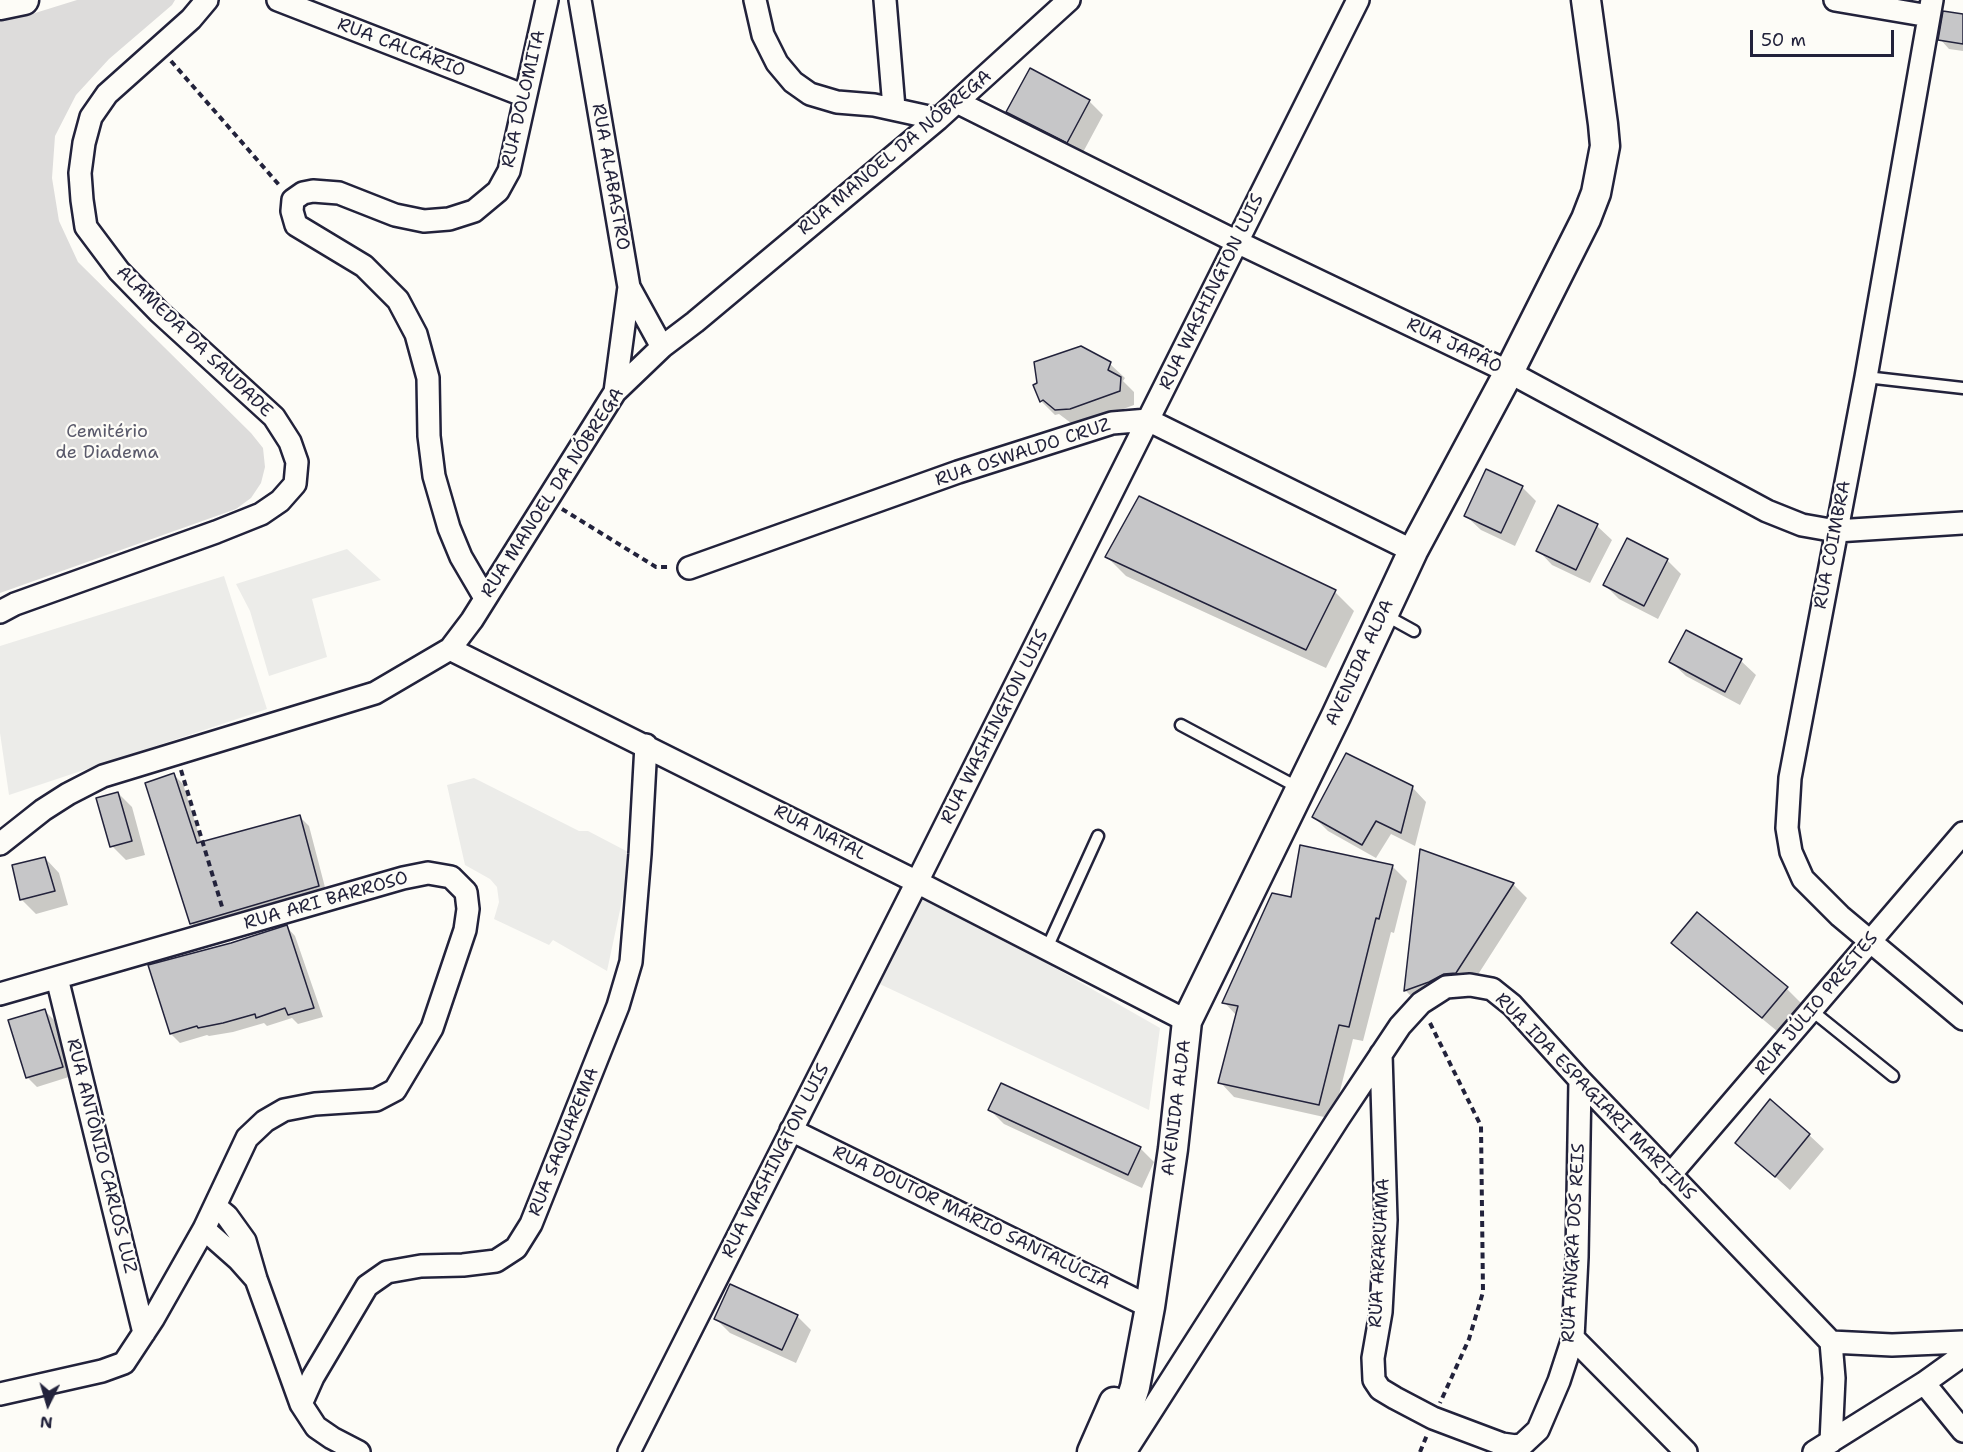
<!DOCTYPE html>
<html>
<head>
<meta charset="utf-8">
<style>
  body { margin:0 }
  #map { position:relative; width:1963px; height:1452px; overflow:hidden; background:#fdfcf7; font-family:"Shantell Sans",sans-serif }
  canvas { display:block }
  .north { position:absolute; left:18px; top:1374px; width:60px; height:60px; -webkit-text-stroke:4px #fdfcf7; paint-order:stroke; rotate:185deg; font-size:16px; font-weight:700; line-height:24px; text-align:center; color:#22223b }
  .north::after { content:''; display:block; margin:auto; width:21px; height:27px; background:#22223b; clip-path:polygon(50% 0,100% 100%,50% 72%,0 100%) }
  .scale { position:absolute; left:1750px; top:30px; width:144px; height:27px; box-sizing:border-box; border:3px solid #22223b; border-top:0; padding-left:8px; font-size:18px; line-height:21px; white-space:nowrap; color:#22223b; -webkit-text-stroke:4px #fdfcf7; paint-order:stroke }
</style>
</head>
<body>
<div id="map">
<canvas width="1963" height="1452"></canvas>
<div class="north">N</div>
<div class="scale">50 m</div>
</div>
<script>
const ctx = document.querySelector('canvas').getContext('2d');
ctx.lineJoin = 'round';
function fill(path, color) {
  ctx.fillStyle = color;
  ctx.fill(path, 'evenodd');
}
function toPath(rows) {
  const path = new Path2D();
  for (const r of rows) {
    path.moveTo(r[0], r[1]);
    for (let i = 2; i < r.length; i += 2) path.lineTo(r[i], r[i + 1]);
  }
  return path;
}
function strokePath(path, color, width, dash) {
  ctx.strokeStyle = color;
  ctx.lineWidth = width;
  ctx.lineCap = dash ? 'butt' : 'round';
  ctx.setLineDash(dash || []);
  ctx.stroke(path);
}
function drawText(font, color, halo, rows, align = 'center') {
  ctx.font = font + ' "Shantell Sans",sans-serif';
  ctx.lineWidth = 4.5;
  ctx.setLineDash([]);
  ctx.textBaseline = 'middle';
  ctx.strokeStyle = halo;
  ctx.fillStyle = color;
  for (const [text, x, y, turn = 0] of rows) {
    ctx.save();
    ctx.translate(x, y);
    ctx.rotate((+turn || 0) * Math.PI / 180);
    ctx.textAlign = isNaN(turn) ? turn : align;
    if (halo) ctx.strokeText(text, 0, 0);
    ctx.fillText(text, 0, 0);
    ctx.restore();
  }
}
fill(toPath([
  [347,549,381,580,312,599,327,657,269,676,250,611,236,584],
  [224,576,267,709,9,795,0,733,0,646],
  [474,778,579,831,588,831,632,854,607,971,553,940,549,945,494,919,499,902,497,887,490,879,465,865,447,785],
  [915,888,1160,1028,1149,1110,869,979]
]), '#ecece9');
fill(toPath([
  [77,0,175,0,172,5,109,59,76,95,55,136,52,178,59,221,78,262,251,433,263,448,265,467,261,483,251,498,236,509,0,593,0,21,19,18]
]), '#dddcdb');
fill(toPath([
  [1963,16,1963,51,1949,49,1940,39],
  [1089,101,1103,115,1081,156,1022,126,1008,112],
  [1110,364,1125,378,1123,381,1134,392,1134,405,1085,423,1071,423,1059,414,1055,415,1041,401],
  [1522,487,1536,501,1515,546,1481,530,1466,516],
  [1559,507,1597,526,1612,540,1590,583,1552,565,1538,550],
  [1107,557,1335,592,1354,611,1326,668,1126,576],
  [1667,560,1681,574,1658,619,1619,599,1605,585],
  [1687,632,1741,661,1756,675,1740,705,1686,676,1671,662],
  [174,775,183,784,202,844,300,817,309,826,327,895,201,932,191,923],
  [1412,787,1426,802,1415,846,1391,834,1376,858,1328,831,1314,817],
  [118,793,132,807,145,855,126,860,112,846],
  [45,858,59,873,68,905,36,914,21,899],
  [1392,866,1407,881,1394,933,1391,932,1363,1041,1353,1039,1333,1119,1234,1097,1220,1082,1237,1016,1224,1002,1292,899],
  [1513,884,1527,898,1470,987,1419,1004,1405,990],
  [286,926,295,936,323,1017,298,1024,292,1018,267,1026,264,1023,233,1032,209,1036,207,1035,180,1043,171,1034,232,944],
  [1673,943,1787,989,1801,1003,1777,1031,1687,957],
  [45,1011,54,1020,72,1076,37,1087,27,1077],
  [990,1110,1140,1148,1154,1162,1142,1188,1004,1124],
  [1809,1135,1824,1149,1790,1190,1737,1142],
  [797,1316,811,1330,796,1363,730,1333,715,1318]
]), '#0003');
const building = toPath([
  [1943,11,1963,14,1963,44,1938,40,1943,11],
  [1030,68,1090,100,1067,143,1006,112,1030,68],
  [1081,346,1111,362,1108,370,1121,377,1120,391,1070,409,1055,410,1043,400,1040,402,1033,385,1037,383,1034,362,1081,346],
  [1486,469,1523,486,1501,533,1464,516,1486,469],
  [1139,496,1336,590,1306,650,1105,557,1139,496],
  [1558,505,1598,524,1576,570,1536,551,1558,505],
  [1627,538,1668,559,1644,606,1603,585,1627,538],
  [1686,630,1742,659,1725,692,1669,662,1686,630],
  [1346,753,1413,786,1401,833,1376,821,1362,845,1312,817,1346,753],
  [174,773,197,843,300,815,319,886,190,924,145,783,174,773],
  [118,792,132,841,110,847,96,798,118,792],
  [1300,845,1393,865,1379,919,1376,918,1349,1027,1339,1025,1319,1105,1218,1083,1238,1006,1222,1003,1272,893,1291,897,1300,845],
  [1420,849,1514,883,1456,973,1444,974,1429,982,1404,991,1420,849],
  [45,857,55,891,20,900,12,865,45,857],
  [1697,912,1788,987,1762,1018,1671,943,1697,912],
  [287,925,314,1008,288,1015,285,1008,256,1018,255,1014,223,1023,198,1028,197,1026,170,1034,148,965,231,943,287,925],
  [45,1009,63,1067,26,1078,8,1020,45,1009],
  [1001,1083,1141,1147,1128,1175,988,1110,1001,1083],
  [1770,1099,1810,1134,1775,1177,1735,1143,1770,1099],
  [730,1284,798,1315,782,1350,714,1319,730,1284]
]);
fill(building, '#c6c6c8');
strokePath(building, '#22223b', 1.5);
const service = toPath([
  [1866,377,1963,388],
  [1385,615,1414,631],
  [1181,725,1299,788],
  [1047,948,1098,836],
  [1811,1010,1893,1076]
]);
const minor = toPath([
  [278,0,525,96],
  [580,0,629,287,662,347],
  [755,0,763,35,777,63,793,82,810,94,837,102,874,105,938,119],
  [885,0,894,108],
  [1835,0,1929,16],
  [1932,0,1866,377,1790,778,1787,828,1791,852,1803,879,1840,916,1963,1019],
  [957,102,1237,242,1509,372,1767,511,1802,525,1836,531,1963,523],
  [615,392,629,287],
  [689,568,958,472,1112,423,1148,420,1413,551],
  [485,598,461,557,449,528,434,476,429,436,428,378,416,334,398,300,364,266,296,225,292,211,293,200,303,193,313,191,339,193,395,215,424,221,449,219,474,211,498,191,509,171,547,0],
  [0,612,15,604,216,532,261,514,280,501,295,484,297,462,290,442,274,417,159,312,119,271,86,227,82,200,80,173,84,143,91,117,107,94,191,19,207,0],
  [450,649,917,882,1187,1021],
  [0,844,43,810,68,794,103,776,375,693,450,649,472,620,615,392,662,347,695,322,938,119,1069,0],
  [57,978,144,1333],
  [0,994,403,878,428,873,451,877,466,892,468,909,465,930,432,1028,395,1090,376,1100,315,1104,284,1110,265,1121,247,1138,204,1229,153,1319,124,1363,102,1371,0,1394],
  [1381,1054,1386,1220,1381,1312,1373,1358,1374,1380,1380,1389,1395,1398,1433,1418,1502,1444,1516,1446,1523,1444,1538,1430,1559,1381,1573,1338,1577,1257,1580,1080],
  [791,1130,1150,1307],
  [1670,1175,1963,833],
  [215,1206,227,1216,245,1241,256,1279,301,1404,316,1427,332,1438,359,1452],
  [204,1229,239,1260,255,1278],
  [1573,1338,1686,1452],
  [1831,1342,1892,1345,1963,1342],
  [1924,1383,1963,1431],
  [301,1404,313,1377,367,1286,387,1272,421,1266,463,1265,496,1261,516,1248,531,1224,618,1006,631,962,640,854,646,745],
  [629,1452,917,882,1358,0],
  [1125,1452,1338,1119,1400,1026,1421,1003,1446,987,1470,985,1492,989,1512,1005,1580,1080,1831,1342,1834,1378,1831,1442],
  [1814,1452,1924,1383,1963,1355]
]);
const secondary = toPath([
  [0,5,24,0],
  [1092,1452,1114,1402],
  [1114,1452,1135,1387,1150,1307,1173,1149,1187,1021,1336,716,1413,551,1509,372,1586,219,1596,193,1605,146,1603,124,1586,0]
]);
strokePath(service, '#22223b', 15);
strokePath(minor, '#22223b', 26);
strokePath(secondary, '#22223b', 33);
strokePath(toPath([
  [171,61,280,186],
  [562,509,656,567,671,567],
  [181,770,223,910],
  [1430,1023,1481,1126,1483,1292,1469,1339,1440,1403],
  [1420,1452,1427,1435]
]), '#22223b', 4, [6, 4.5]);
strokePath(service, '#fdfcf7', 10);
strokePath(minor, '#fdfcf7', 21);
strokePath(secondary, '#fdfcf7', 28);
drawText('18px', '#22223b', '#fdfcf7', [
  ["RUA CALCÁRIO",401,48,21],
  ["RUA DOLOMITA",524,99,-77],
  ["RUA MANOEL DA NÓBREGA",895,153,-40],
  ["RUA ALABASTRO",610,177,80],
  ["RUA WASHINGTON LUIS",1212,292,-64],
  ["ALAMEDA DA SAUDADE",194,342,44],
  ["RUA JAPÃO",1454,346,26],
  ["RUA OSWALDO CRUZ",1023,453,-18],
  ["RUA MANOEL DA NÓBREGA",553,493,-57],
  ["RUA COIMBRA",1833,545,-79],
  ["AVENIDA ALDA",1360,663,-65],
  ["RUA WASHINGTON LUIS",995,727,-63],
  ["RUA NATAL",820,833,27],
  ["RUA ARI BARROSO",326,901,-16],
  ["RUA JÚLIO PRESTES",1817,1004,-50],
  ["RUA IDA ESPAGIARI MARTINS",1595,1097,46],
  ["AVENIDA ALDA",1177,1108,-83],
  ["RUA SAQUAREMA",564,1142,-68],
  ["RUA ANTÔNIO CARLOS LUZ",101,1156,76],
  ["RUA WASHINGTON LUIS",776,1161,-63],
  ["RUA DOUTOR MÁRIO SANTALÚCIA",971,1218,26],
  ["RUA ANGRA DOS REIS",1574,1243,-87],
  ["RUA ARARUAMA",1380,1253,-87]
]);
drawText('18px', '#5a5a6b', '#fdfcf7', [
  ["Cemitério",107,432],
  ["de Diadema",107,453]
]);
</script>
</body>
</html>
